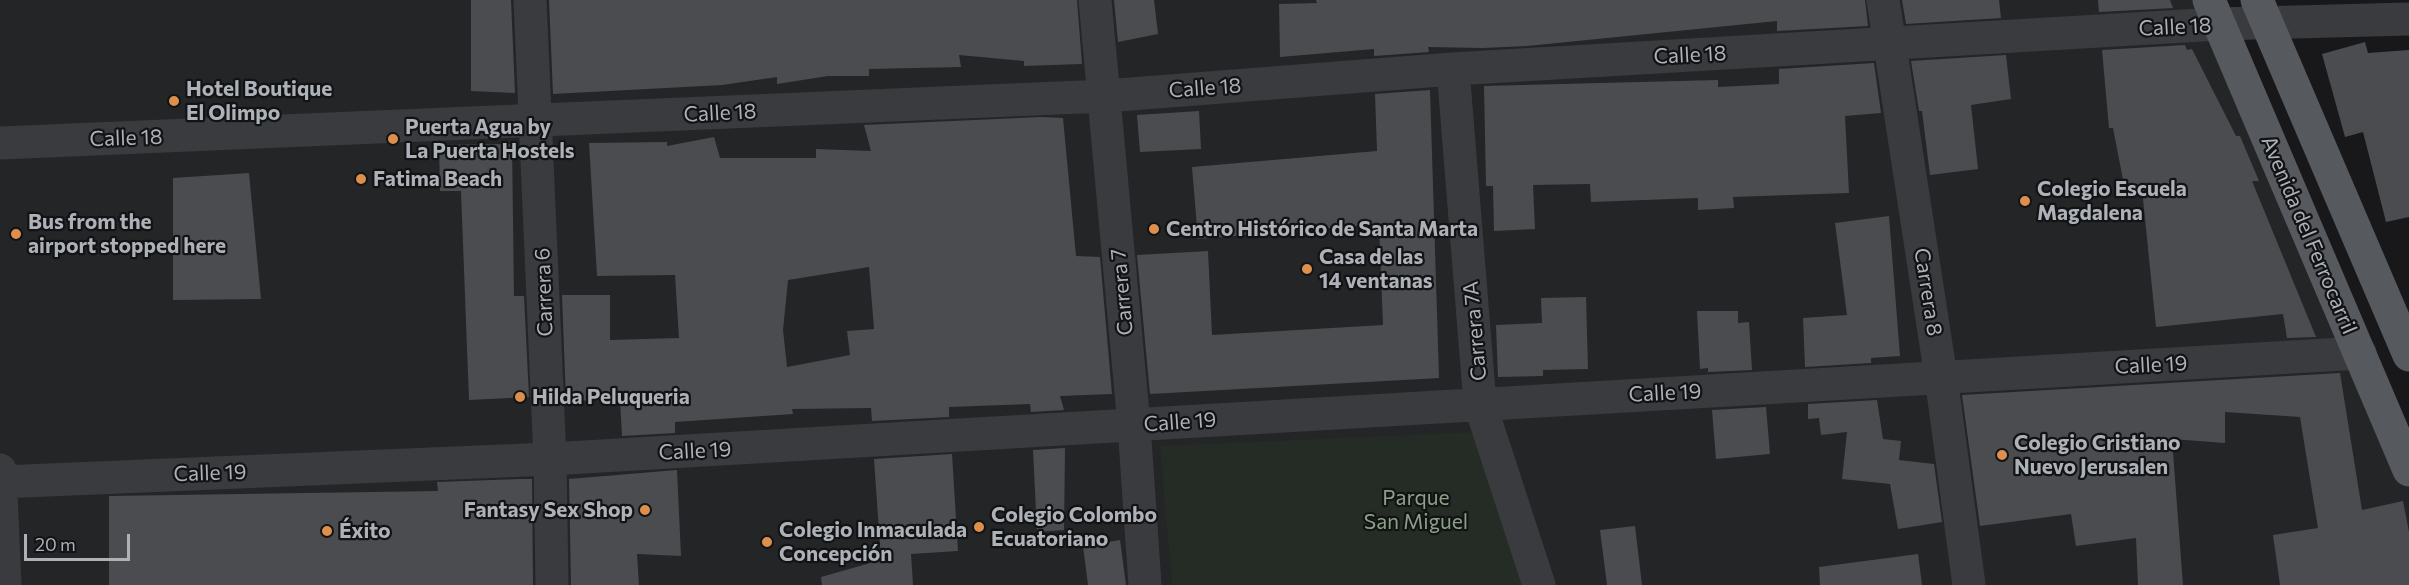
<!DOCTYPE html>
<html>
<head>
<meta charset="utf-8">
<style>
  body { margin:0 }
  #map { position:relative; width:2409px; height:585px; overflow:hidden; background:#18181a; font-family:Commissioner,sans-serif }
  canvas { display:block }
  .scale { position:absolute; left:24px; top:534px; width:106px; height:27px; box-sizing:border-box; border:3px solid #acb2b8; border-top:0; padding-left:8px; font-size:18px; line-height:21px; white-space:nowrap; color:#acb2b8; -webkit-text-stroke:4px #131315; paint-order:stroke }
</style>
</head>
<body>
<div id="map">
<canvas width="2409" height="585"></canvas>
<div class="scale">20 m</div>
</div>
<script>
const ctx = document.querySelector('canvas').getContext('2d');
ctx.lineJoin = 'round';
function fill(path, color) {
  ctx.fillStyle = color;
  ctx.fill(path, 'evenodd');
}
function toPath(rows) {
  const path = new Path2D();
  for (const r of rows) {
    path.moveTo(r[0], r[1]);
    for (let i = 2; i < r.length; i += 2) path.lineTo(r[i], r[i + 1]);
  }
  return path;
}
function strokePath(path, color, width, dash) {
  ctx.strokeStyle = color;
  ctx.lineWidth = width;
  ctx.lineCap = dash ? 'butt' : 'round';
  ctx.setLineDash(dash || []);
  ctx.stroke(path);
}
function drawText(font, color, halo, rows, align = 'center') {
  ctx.font = font + ' Commissioner,sans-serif';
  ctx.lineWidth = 4.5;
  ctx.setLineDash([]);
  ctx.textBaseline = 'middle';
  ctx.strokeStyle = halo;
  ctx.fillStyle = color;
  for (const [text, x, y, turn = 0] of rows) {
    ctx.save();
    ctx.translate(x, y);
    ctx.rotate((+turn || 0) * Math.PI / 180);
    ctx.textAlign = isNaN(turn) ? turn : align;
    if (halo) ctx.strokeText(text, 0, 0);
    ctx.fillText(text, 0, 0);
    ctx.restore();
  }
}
fill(toPath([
  [0,0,2209,0,2409,459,2409,585,0,585]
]), '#242527');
fill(toPath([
  [1478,432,1526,585,1172,585,1160,446]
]), '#252c25');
fill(toPath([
  [471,0,511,0,515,93,471,91],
  [549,0,1077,0,1082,64,1024,66,1024,61,959,55,961,67,869,69,869,76,828,76,777,84,777,77,722,85,553,94],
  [1114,0,1154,0,1158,34,1118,42],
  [1316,0,1865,0,1868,26,1777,31,1777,21,1527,46,1483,48,1428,47,1429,52,1374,56,1374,49,1280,57,1279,4,1317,3],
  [1902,0,1999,0,2001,18,1906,24],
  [2098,0,2170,0,2173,8,2099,12],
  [2365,42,2368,53,2409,50,2409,217,2386,222,2363,132,2345,137,2322,54],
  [2185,45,2187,50,2192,49,2236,136,2240,136,2259,181,2252,181,2316,337,2287,338,2283,314,2156,327,2142,189,2125,190,2113,128,2109,128,2102,50],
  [2006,55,2011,99,1971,105,1978,169,1930,175,1922,111,1919,111,1911,61],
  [1874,63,1881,113,1845,116,1849,193,1733,197,1734,208,1698,210,1698,198,1591,202,1590,184,1533,185,1535,229,1494,231,1493,186,1486,186,1484,86,1718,80,1718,87,1779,84,1779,69],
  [1430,90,1439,378,1150,394,1137,255,1208,251,1212,335,1383,325,1379,224,1198,239,1192,167,1377,151,1375,94],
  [1199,111,1201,149,1140,152,1137,115],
  [1041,117,1063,118,1076,256,1100,257,1112,394,1060,396,1064,410,1031,412,1030,404,949,407,949,417,872,421,871,408,792,409,793,414,675,422,675,433,622,436,620,400,566,401,562,295,610,295,610,340,679,338,675,275,597,276,589,143,667,142,667,146,714,137,720,158,816,158,816,149,871,151,864,125],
  [869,267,874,329,847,331,850,355,787,367,783,330,788,280],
  [512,144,514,296,524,296,529,397,469,400,461,191,440,191,439,145],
  [249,173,261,299,173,300,173,178],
  [1889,216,1900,356,1871,358,1871,363,1805,367,1803,318,1847,315,1835,223],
  [1586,297,1588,369,1543,370,1543,376,1498,377,1496,325,1542,323,1541,298],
  [1697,311,1738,311,1738,323,1749,322,1752,370,1708,372,1708,368,1700,369],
  [2340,373,2362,510,2403,501,2409,532,2409,585,2280,585,2273,535,2318,528,2300,417,2225,412,2225,443,2172,439,2183,585,2138,585,2136,538,2076,546,2071,514,1980,526,1962,395],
  [1877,400,1883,439,1901,441,1899,460,1934,464,1942,522,1898,529,1890,484,1842,479,1847,432,1821,435,1819,418,1808,419,1808,404],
  [1766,407,1770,454,1716,459,1712,410],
  [1065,448,1064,530,1037,532,1033,450],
  [952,454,958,551,911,554,913,585,822,585,821,577,881,560,874,459],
  [677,470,681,556,637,554,639,585,571,585,569,479],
  [520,479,532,479,533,585,109,585,109,496,438,491,437,482],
  [1635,526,1642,585,1607,585,1600,530],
  [1120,540,1126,585,1088,585,1083,546],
  [1918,554,1922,585,1820,585,1819,567]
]), '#4a4c4f');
strokePath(toPath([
  [530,0,550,459,552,585],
  [1095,0,1134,425,1145,585],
  [1883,0,1941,377,1969,585],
  [1453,69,1480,404,1539,585],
  [0,143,1105,96,1453,69,2218,24,2409,19],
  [0,470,5,585],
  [0,482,550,459,2360,353]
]), '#393b3e', 33);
strokePath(toPath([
  [2209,0,2409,470],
  [2257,0,2409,355]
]), '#56595d', 33);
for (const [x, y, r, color] of [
  [174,101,6,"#dd904d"],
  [393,139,6,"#dd904d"],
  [361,179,6,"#dd904d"],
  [2025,201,6,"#dd904d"],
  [1154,229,6,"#dd904d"],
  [16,234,6,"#dd904d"],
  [1307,269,6,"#dd904d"],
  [520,397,6,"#dd904d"],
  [2002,455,6,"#dd904d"],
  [645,510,6,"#dd904d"],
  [979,527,6,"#dd904d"],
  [327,531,6,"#dd904d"],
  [767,542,6,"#dd904d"]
]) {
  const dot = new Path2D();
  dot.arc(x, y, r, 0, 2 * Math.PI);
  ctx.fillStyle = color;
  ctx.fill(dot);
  strokePath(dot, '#131315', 2);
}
drawText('21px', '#acb2b8', '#131315', [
  ["Calle 18",2175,27,-3],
  ["Calle 18",1690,55,-3],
  ["Calle 18",1205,88,-4],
  ["Calle 18",720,113,-3],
  ["Calle 18",126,138,-2],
  ["Avenida del Ferrocarril",2309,235,67],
  ["Carrera 6",544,292,-92],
  ["Carrera 7",1122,292,-95],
  ["Carrera 8",1928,292,81],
  ["Carrera 7A",1475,331,-95],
  ["Calle 19",2151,365,-3],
  ["Calle 19",1665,393,-3],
  ["Calle 19",1180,422,-4],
  ["Calle 19",695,451,-3],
  ["Calle 19",210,473,-2]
]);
drawText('bold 21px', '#acb2b8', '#131315', [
  ["Hotel Boutique",186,89],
  ["El Olimpo",186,113],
  ["Puerta Agua by",405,127],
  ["La Puerta Hostels",405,151],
  ["Fatima Beach",373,179],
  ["Colegio Escuela",2037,189],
  ["Magdalena",2037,213],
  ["Bus from the",28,222],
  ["airport stopped here",28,246],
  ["Centro Histórico de Santa Marta",1166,229],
  ["Casa de las",1319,257],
  ["14 ventanas",1319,281],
  ["Hilda Peluqueria",532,397],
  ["Colegio Cristiano",2014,443],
  ["Nuevo Jerusalen",2014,467],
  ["Fantasy Sex Shop",633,510,"right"],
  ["Colegio Colombo",991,515],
  ["Ecuatoriano",991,539],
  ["Colegio Inmaculada",779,530],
  ["Concepción",779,554],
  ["Éxito",339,531]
], 'left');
drawText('21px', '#89a185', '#131315', [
  ["Parque",1416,498],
  ["San Miguel",1416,522]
]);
</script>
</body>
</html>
